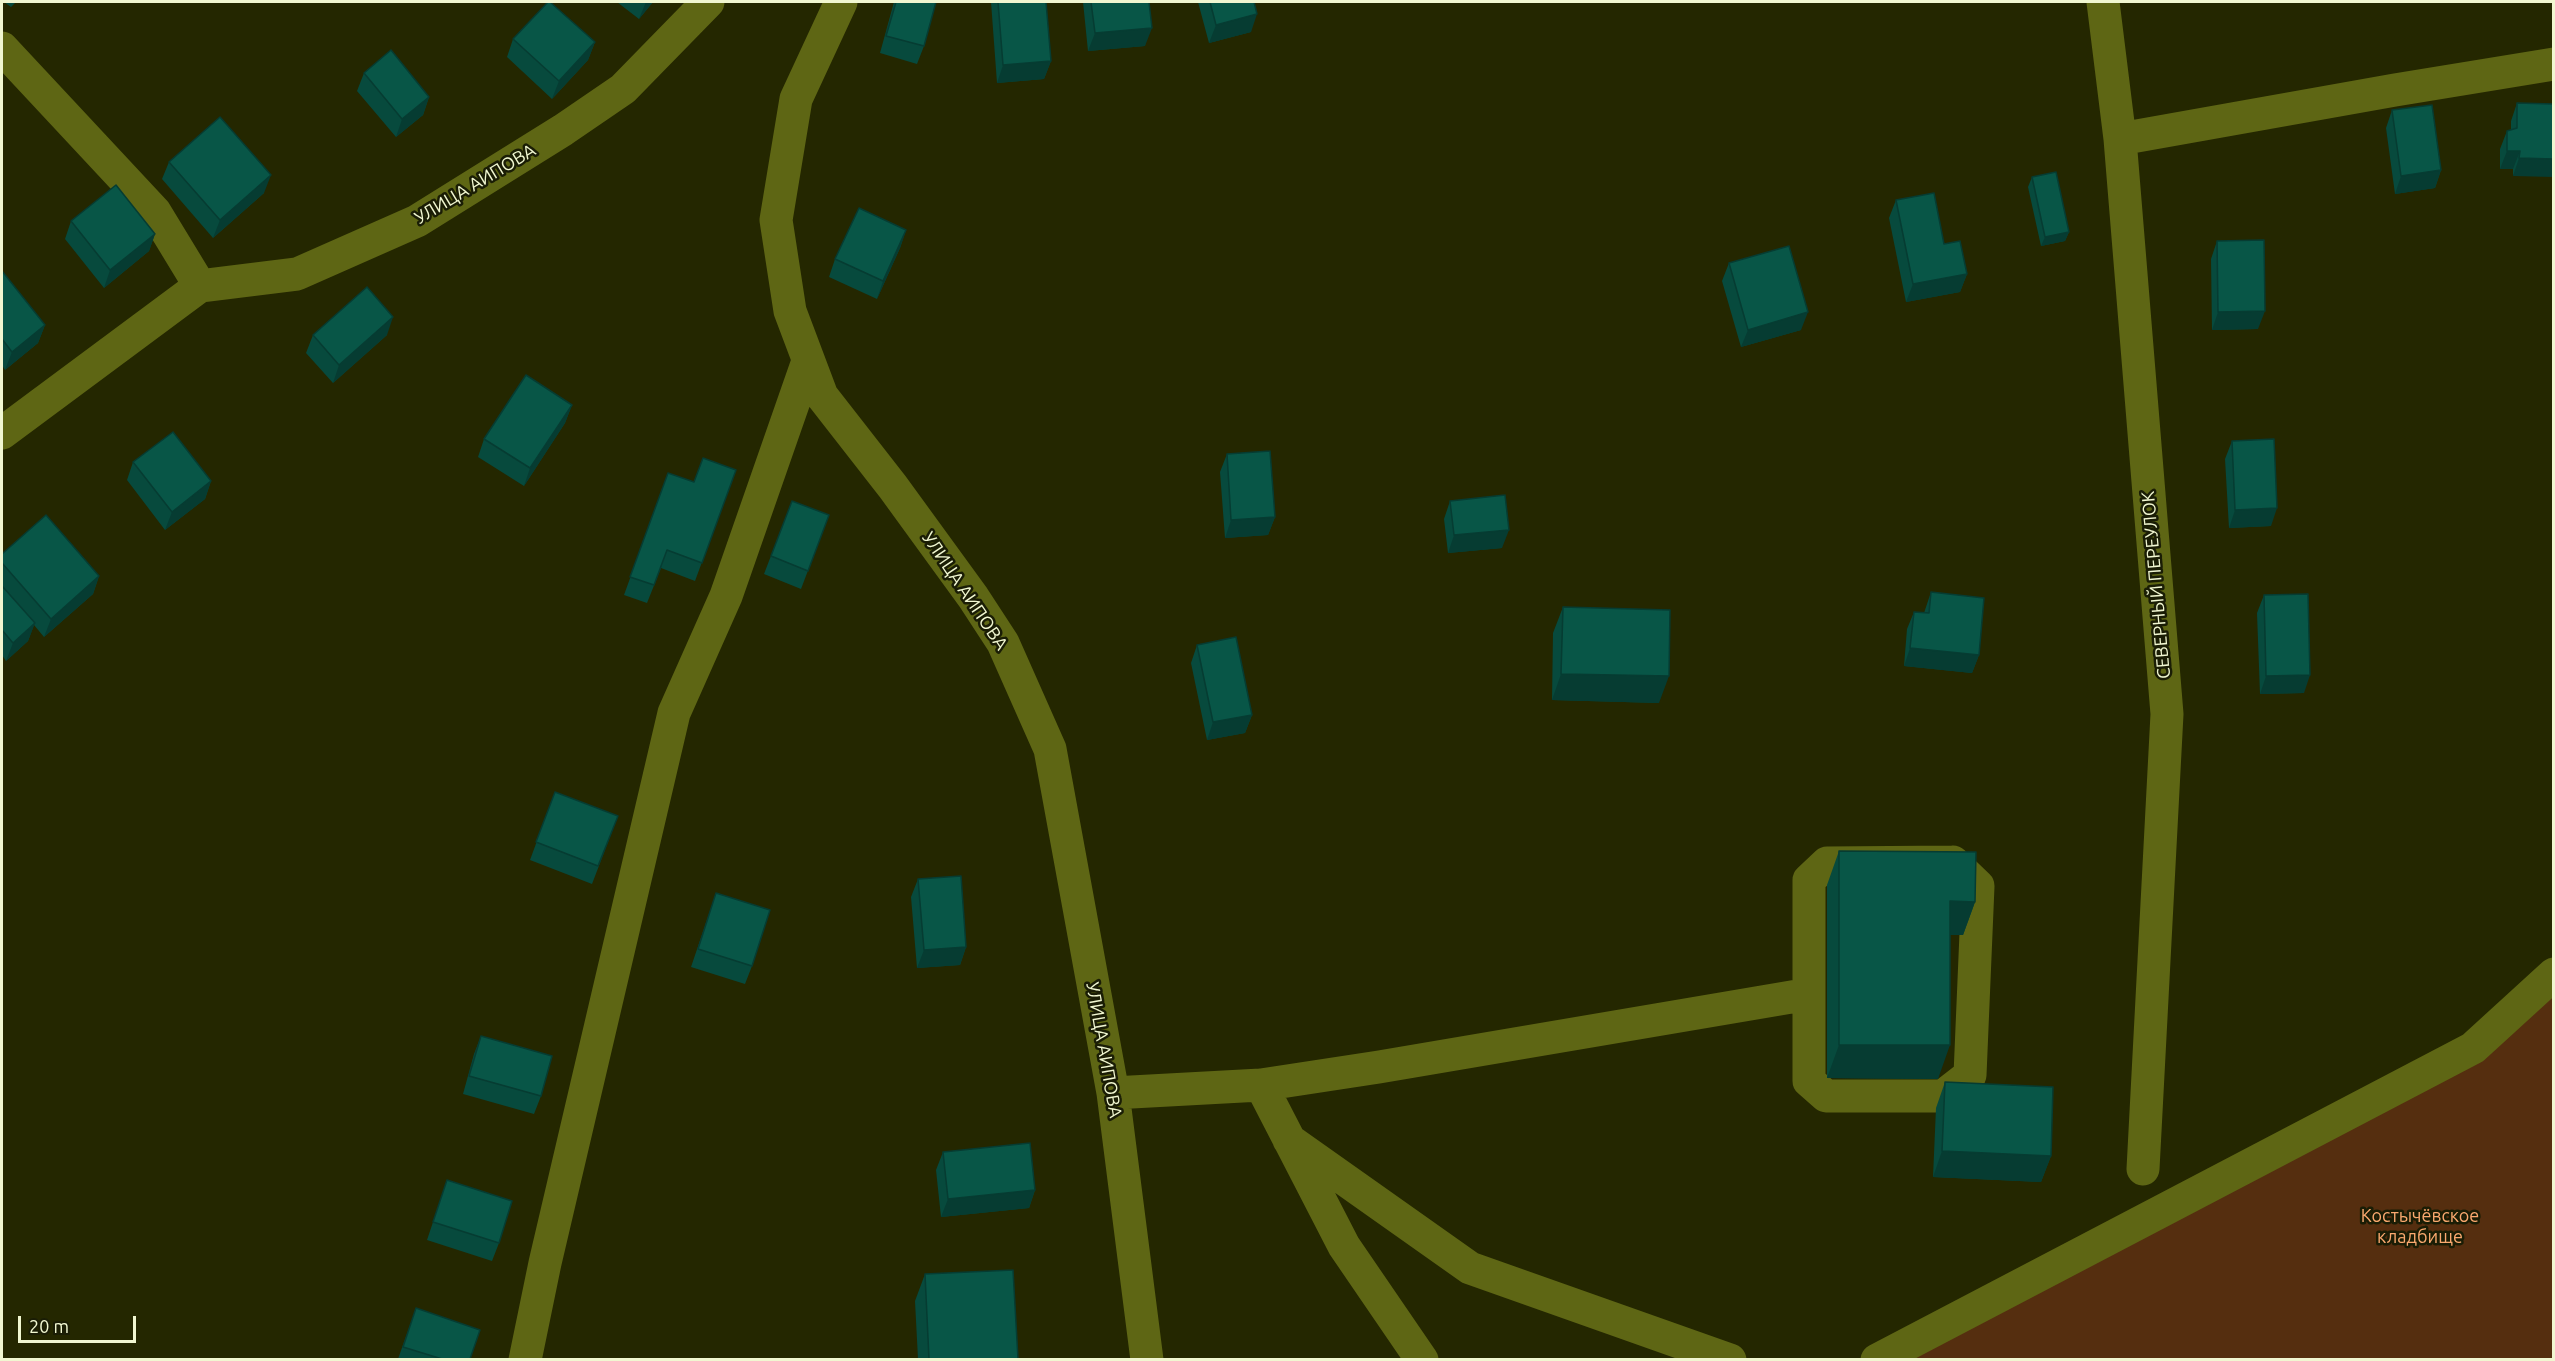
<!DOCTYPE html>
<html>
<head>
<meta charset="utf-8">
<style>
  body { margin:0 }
  #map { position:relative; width:2555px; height:1361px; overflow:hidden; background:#242700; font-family:Ubuntu,sans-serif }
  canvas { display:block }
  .frame { position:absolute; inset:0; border:3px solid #f1f7d1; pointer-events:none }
  .scale { position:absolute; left:18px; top:1316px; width:118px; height:27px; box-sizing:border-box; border:3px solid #f1f7d1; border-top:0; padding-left:8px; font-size:18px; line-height:21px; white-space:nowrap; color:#f1f7d1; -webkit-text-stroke:4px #1a1d05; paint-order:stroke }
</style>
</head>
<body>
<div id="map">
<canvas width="2555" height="1361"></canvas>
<div class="frame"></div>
<div class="scale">20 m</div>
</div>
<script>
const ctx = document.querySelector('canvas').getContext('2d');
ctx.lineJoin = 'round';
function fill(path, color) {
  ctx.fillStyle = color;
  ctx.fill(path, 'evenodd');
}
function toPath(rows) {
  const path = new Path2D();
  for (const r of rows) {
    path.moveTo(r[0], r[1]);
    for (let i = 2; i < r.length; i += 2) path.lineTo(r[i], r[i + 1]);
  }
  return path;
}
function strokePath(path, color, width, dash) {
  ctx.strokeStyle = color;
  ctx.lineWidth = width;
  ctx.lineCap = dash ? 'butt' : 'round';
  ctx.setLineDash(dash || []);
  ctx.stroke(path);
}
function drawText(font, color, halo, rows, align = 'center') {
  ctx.font = font + ' Ubuntu,sans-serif';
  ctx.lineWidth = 5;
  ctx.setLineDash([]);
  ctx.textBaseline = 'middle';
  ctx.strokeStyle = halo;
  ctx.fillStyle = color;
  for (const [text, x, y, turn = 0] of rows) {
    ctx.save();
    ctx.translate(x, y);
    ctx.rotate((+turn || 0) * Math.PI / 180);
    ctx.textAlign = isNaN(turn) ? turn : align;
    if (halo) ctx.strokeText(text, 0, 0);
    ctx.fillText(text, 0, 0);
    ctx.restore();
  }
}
fill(toPath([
  [2553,974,2553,1359,1877,1360,2473,1048]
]), '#552e0f');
strokePath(toPath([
  [841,2,796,99,776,220,790,311,822,396,893,487,973,597,1003,643,1050,749,1113,1093,1147,1360],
  [2103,2,2120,139,2167,714,2143,1169],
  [2,48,155,212,200,286],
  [2120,139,2395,90,2554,64],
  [2,433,200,286,297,274,417,221,563,130,623,89,708,2],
  [1953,862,1978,886,1970,1075,1943,1096,1826,1096,1809,1081,1809,880,1827,863,1953,862],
  [1261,1085,1344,1246,1422,1360],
  [1113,1093,1261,1085,1379,1067,1809,994],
  [1289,1140,1470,1268,1730,1360],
  [525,1360,545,1263,674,713,726,596,808,361],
  [1877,1360,2473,1048,2554,974]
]), '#5e6614', 33);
fill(toPath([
  [4,2,16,2,11,7],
  [617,2,653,2,639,19],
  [894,2,936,2,924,46,917,64,880,53],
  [991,2,1046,2,1051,61,1044,79,997,83],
  [1083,2,1149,2,1145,46,1088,51],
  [1198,2,1254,2,1251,32,1209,43],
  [513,39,595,42,588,60,552,99,507,57],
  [364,73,429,97,423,115,396,137,357,91],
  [2517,103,2553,104,2513,176,2513,169,2500,169,2500,149,2507,131,2511,130,2511,121],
  [2392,110,2441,170,2435,188,2395,194,2386,128],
  [169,162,264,193,213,238,162,179],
  [2032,177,2069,232,2065,241,2041,246,2028,187],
  [1896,200,1944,244,1967,274,1960,292,1906,302,1889,218],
  [71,221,155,234,149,251,104,288,65,239],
  [906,230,900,248,877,299,829,277,835,259],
  [2217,241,2258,329,2212,330,2211,259],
  [1729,263,1801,330,1741,347,1722,281],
  [2,271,45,325,38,343,5,370,2,365],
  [313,335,387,335,333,383,306,353],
  [572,405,565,423,524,486,478,457,484,439],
  [2232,441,2271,526,2229,528,2225,459],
  [1227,454,1275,517,1268,535,1225,538,1220,472],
  [133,462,211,481,205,499,165,530,127,480],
  [736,470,695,581,661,568,647,603,624,595,668,473,694,482],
  [792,501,829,515,801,589,764,574],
  [1450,501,1502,548,1448,553,1444,519],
  [2,554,99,576,93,594,44,637,34,625,28,641,6,661,2,655],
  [1931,592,1979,655,1972,673,1904,666,1907,629,1914,612,1924,613],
  [2264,595,2304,693,2260,694,2257,613],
  [1563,607,1659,703,1552,700,1553,633],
  [1197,645,1252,715,1245,733,1207,740,1191,663],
  [555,792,618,816,592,884,530,860],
  [1839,851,1975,902,1963,935,1950,935,1938,1079,1827,1078,1827,885],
  [918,879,966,947,960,965,917,968,911,897],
  [716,893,752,966,745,984,691,967],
  [481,1036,541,1096,534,1114,463,1094,474,1054],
  [1945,1082,2051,1156,2041,1182,1933,1177,1936,1108],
  [943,1152,1035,1190,1029,1208,941,1217,936,1170],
  [447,1180,499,1243,492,1261,427,1240],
  [925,1274,1018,1359,918,1359,915,1301],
  [416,1308,470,1359,398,1359]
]), '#074a3d');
fill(toPath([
  [646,2,653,2,639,19],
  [1257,14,1251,32,1209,43,1216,25],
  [1152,28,1145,46,1088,51,1095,33],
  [595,42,588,60,552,99,559,81],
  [1051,61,1044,79,997,83,1003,65],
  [429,97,423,115,396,137,402,119],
  [2507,151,2520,151,2513,169,2500,169],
  [2519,158,2553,159,2553,177,2513,176],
  [2441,170,2435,188,2395,194,2401,176],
  [271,175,264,193,213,238,220,220],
  [906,230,900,248,877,299,883,281],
  [2069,232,2065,241,2041,246,2045,237],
  [155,234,149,251,104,288,110,270],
  [1967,274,1960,292,1906,302,1913,284],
  [2265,311,2258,329,2212,330,2218,312],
  [1808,312,1801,330,1741,347,1748,330],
  [393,317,387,335,333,383,339,365],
  [45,325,38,343,5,370,12,352],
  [572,405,565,423,524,486,530,468],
  [211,481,205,499,165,530,172,512],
  [2277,508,2271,526,2229,528,2235,510],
  [1275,517,1268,535,1225,538,1231,520],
  [1509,530,1502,548,1448,553,1454,535],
  [99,576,93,594,44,637,51,619],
  [35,623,28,641,6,661,13,643],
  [1910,648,1979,655,1972,673,1904,666],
  [1561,674,1669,676,1659,703,1552,700],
  [2310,675,2304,693,2260,694,2266,676],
  [1252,715,1245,733,1207,740,1213,722],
  [1950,901,1975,902,1963,935,1938,935],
  [966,947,960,965,917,968,924,950],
  [1839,1045,1950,1045,1938,1079,1827,1078],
  [1942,1151,2051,1156,2041,1182,1933,1177],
  [1035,1190,1029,1208,941,1217,948,1199]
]), '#063c32');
const building = toPath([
  [548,2,550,2,595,42,559,81,513,39,548,2],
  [896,2,936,2,924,46,886,36,896,2],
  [998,2,1046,2,1051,61,1003,65,998,2],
  [1091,2,1149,2,1152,28,1095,33,1091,2],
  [1210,2,1254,2,1257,14,1216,25,1210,2],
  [391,50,429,97,402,119,364,73,391,50],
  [2517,103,2553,104,2553,159,2519,158,2520,151,2507,151,2507,131,2517,128,2517,103],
  [2432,105,2441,170,2401,176,2392,110,2432,105],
  [220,117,271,175,220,220,169,162,220,117],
  [2056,172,2069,232,2045,237,2032,177,2056,172],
  [116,185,155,234,110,270,71,221,116,185],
  [1934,193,1944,244,1960,241,1967,274,1913,284,1896,200,1934,193],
  [859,208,906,230,883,281,835,259,859,208],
  [2264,240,2265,311,2218,312,2217,241,2264,240],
  [1789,246,1808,312,1748,330,1729,263,1789,246],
  [2,271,45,325,12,352,2,339,2,271],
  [367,287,393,317,339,365,313,335,367,287],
  [526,375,572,405,530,468,484,439,526,375],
  [173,432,211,481,172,512,133,462,173,432],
  [2274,439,2277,508,2235,510,2232,441,2274,439],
  [1270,451,1275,517,1231,520,1227,454,1270,451],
  [703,458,736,470,702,563,667,550,654,585,630,577,668,473,694,482,703,458],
  [1505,495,1509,530,1454,535,1450,501,1505,495],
  [792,501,829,515,808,571,771,556,792,501],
  [46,515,99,576,51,619,2,563,2,554,46,515],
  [2,586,35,623,13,643,2,630,2,586],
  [1931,592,1984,598,1979,655,1910,648,1914,612,1929,613,1931,592],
  [2308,594,2310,675,2266,676,2264,595,2308,594],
  [1563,607,1670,610,1669,676,1561,674,1563,607],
  [1236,637,1252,715,1213,722,1197,645,1236,637],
  [555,792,618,816,598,866,536,842,555,792],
  [1839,851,1976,852,1975,902,1950,901,1950,1045,1839,1045,1839,851],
  [961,876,966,947,924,950,918,879,961,876],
  [716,893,770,910,752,966,698,949,716,893],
  [481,1036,552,1056,541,1096,469,1076,481,1036],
  [1945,1082,2053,1087,2051,1156,1942,1151,1945,1082],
  [1030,1143,1035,1190,948,1199,943,1152,1030,1143],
  [447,1180,512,1201,499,1243,433,1222,447,1180],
  [1013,1270,1018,1359,929,1359,925,1274,1013,1270],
  [416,1308,480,1330,470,1359,442,1359,403,1347,416,1308]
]);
fill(building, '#085647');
strokePath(building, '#063c32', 1.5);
drawText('18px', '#f1f7d1', '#1a1d05', [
  ["УЛИЦА АИПОВА",475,184,-31],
  ["СЕВЕРНЫЙ ПЕРЕУЛОК",2156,585,-95],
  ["УЛИЦА АИПОВА",965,591,56],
  ["УЛИЦА АИПОВА",1104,1050,80]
]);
drawText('18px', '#fba96f', '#1a1d05', [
  ["Костычёвское",2420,1216],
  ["кладбище",2420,1237]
]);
</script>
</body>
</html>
